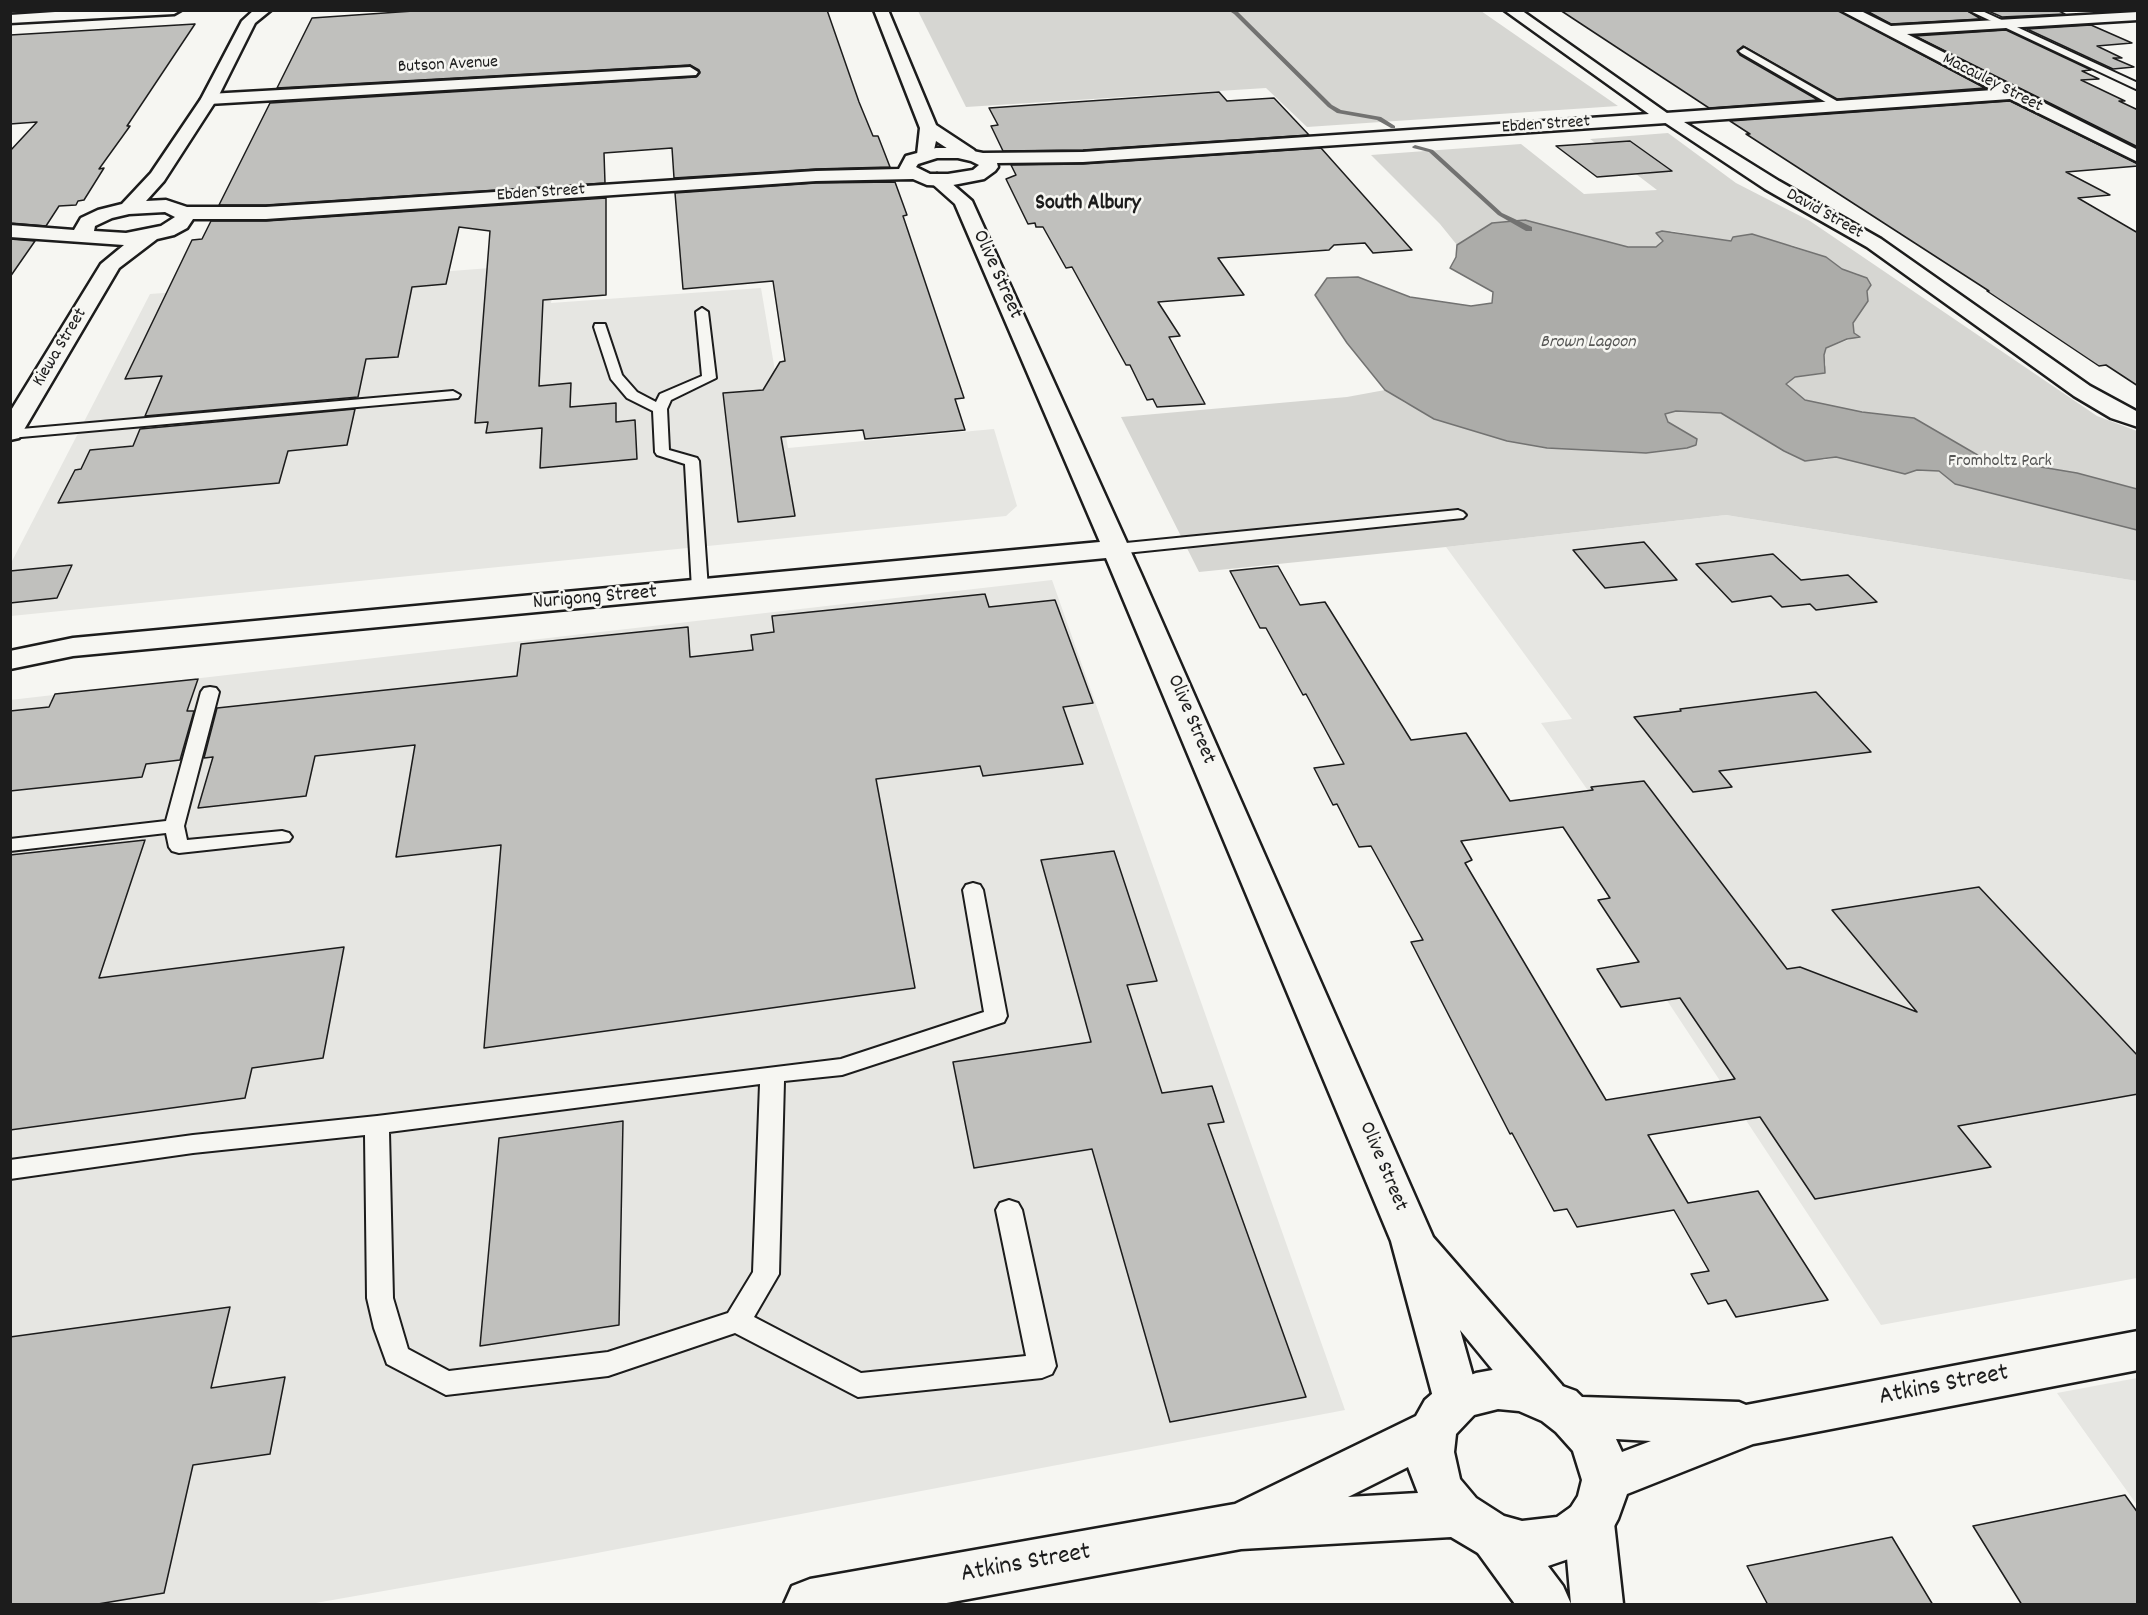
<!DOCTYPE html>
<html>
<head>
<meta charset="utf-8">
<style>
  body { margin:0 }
  #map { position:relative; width:2148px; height:1615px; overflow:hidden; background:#f6f6f2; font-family:Dekko,sans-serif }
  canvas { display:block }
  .frame { position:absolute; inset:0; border:12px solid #1c1c1c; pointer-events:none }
</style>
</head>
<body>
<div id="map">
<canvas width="2148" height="1615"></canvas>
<div class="frame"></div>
</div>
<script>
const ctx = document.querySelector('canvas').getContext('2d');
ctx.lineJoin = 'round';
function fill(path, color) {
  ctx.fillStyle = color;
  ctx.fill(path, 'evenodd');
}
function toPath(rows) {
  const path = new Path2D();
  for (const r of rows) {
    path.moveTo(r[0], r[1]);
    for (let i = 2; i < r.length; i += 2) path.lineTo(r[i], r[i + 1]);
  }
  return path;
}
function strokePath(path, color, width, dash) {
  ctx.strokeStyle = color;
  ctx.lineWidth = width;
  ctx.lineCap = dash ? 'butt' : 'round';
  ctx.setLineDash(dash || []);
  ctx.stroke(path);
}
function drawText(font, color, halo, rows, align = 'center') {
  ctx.font = font + ' Dekko,sans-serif';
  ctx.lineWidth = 5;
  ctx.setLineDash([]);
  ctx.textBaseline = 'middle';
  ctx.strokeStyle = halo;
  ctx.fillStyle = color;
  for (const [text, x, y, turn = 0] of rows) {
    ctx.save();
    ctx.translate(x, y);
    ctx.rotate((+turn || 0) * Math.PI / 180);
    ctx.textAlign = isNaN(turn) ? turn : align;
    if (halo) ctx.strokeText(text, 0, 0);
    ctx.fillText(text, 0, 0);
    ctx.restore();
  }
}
fill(toPath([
  [556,263,551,303,761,288,788,448,994,429,1017,506,1006,516,11,616,10,565,150,294],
  [1726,515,2137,581,2137,1278,1881,1325,1641,961,1700,952,1541,723,1572,719,1446,547],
  [1052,580,1345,1410,576,1557,310,1604,11,1604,10,700],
  [2137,1378,2138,1378,2137,1505,2057,1393]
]), '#e6e6e2');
fill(toPath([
  [918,11,1481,11,1618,106,1307,127,1266,88,966,107],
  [1668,133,1736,183,1810,221,2097,416,2137,431,2137,581,1726,515,1446,547,1199,572,1121,417,1347,397,1385,390,1405,403,1475,430,1507,441,1547,448,1646,453,1697,439,1667,421,1665,414,1676,411,1700,411,1721,413,1784,451,1824,460,1836,457,1861,461,1913,418,1862,412,1805,400,1786,384,1795,377,1821,374,1826,365,1824,355,1826,348,1859,336,1854,333,1853,323,1868,301,1867,291,1858,274,1842,269,1826,257,1791,245,1731,241,1671,231,1656,247,1628,247,1525,220,1492,223,1457,245,1440,224,1371,155,1521,144,1584,194,1657,190,1590,139]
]), '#d6d6d2');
const water = toPath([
  [1525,220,1628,247,1656,247,1663,241,1656,233,1662,231,1731,241,1733,237,1752,234,1826,257,1842,269,1867,278,1871,285,1867,291,1868,301,1853,323,1854,333,1860,337,1847,339,1826,348,1824,355,1825,373,1795,377,1786,384,1805,400,1862,412,1914,418,1981,457,2077,473,2137,489,2137,530,1955,484,1939,471,1917,470,1905,474,1836,457,1805,461,1784,451,1721,413,1676,411,1665,414,1668,422,1697,439,1696,445,1687,448,1646,453,1547,448,1507,441,1434,419,1385,390,1347,343,1315,295,1327,278,1358,277,1410,297,1471,306,1492,303,1493,292,1450,268,1456,257,1457,245,1492,223,1525,220]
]);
fill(water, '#acaca9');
strokePath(water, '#727271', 1.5);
fill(toPath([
  [60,10,58,12,10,15,10,11,60,10],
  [1228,10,1238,12,1332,105,1341,110,1381,117,1395,126,1395,128,1391,128,1377,120,1337,113,1328,107,1234,14,1228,10],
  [1415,145,1433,150,1502,213,1532,227,1532,231,1526,231,1498,215,1429,152,1413,148,1412,147,1415,145]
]), '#727271');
const building = toPath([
  [428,10,827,10,859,102,873,136,878,136,890,167,816,169,674,178,672,148,604,153,605,183,266,205,219,205,270,103,696,77,700,73,699,70,690,65,277,88,312,18,428,10],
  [1560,10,1838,10,1985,88,1837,99,1743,46,1737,51,1740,55,1818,100,1709,108,1560,10],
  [1865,10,1966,10,1981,19,1891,24,1865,10],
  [1986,10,2057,10,2065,14,2002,17,1986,10],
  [195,24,127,126,130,126,99,169,104,168,84,200,78,201,76,205,59,206,46,226,10,223,10,151,37,122,10,124,10,35,195,24],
  [2091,25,2132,43,2097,46,2122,58,2113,58,2134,67,2113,69,2027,29,2091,25],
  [2006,30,2091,70,2082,71,2099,79,2081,80,2125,101,2119,101,2138,110,2138,147,1915,36,2006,30],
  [1219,92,1227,101,1274,98,1309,135,1083,150,1003,151,991,126,998,125,989,108,1219,92],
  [2010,101,2138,164,2138,166,2066,172,2110,195,2078,198,2138,233,2138,386,2106,365,2099,366,1987,291,1989,291,1746,134,1750,134,1730,121,2010,101],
  [1630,141,1672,171,1597,177,1556,146,1630,141],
  [1321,148,1412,250,1373,253,1365,243,1334,245,1329,250,1218,258,1244,295,1158,302,1180,336,1169,337,1205,404,1157,407,1153,399,1147,400,1130,365,1126,365,1072,267,1066,268,1043,227,1036,227,1035,223,1028,224,1006,179,1016,175,1011,165,1083,164,1321,148],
  [895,182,907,215,903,216,964,398,955,399,965,430,865,439,863,430,781,437,795,516,738,522,723,393,763,390,780,362,785,361,773,281,683,289,675,193,816,183,895,182],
  [606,198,606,295,543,300,539,386,571,383,570,407,616,403,616,422,635,420,637,459,540,468,542,428,486,433,488,422,475,423,490,231,459,227,446,284,412,287,398,357,366,359,358,397,145,416,162,376,125,379,192,240,202,239,211,221,266,221,606,198],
  [10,239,35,241,10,277,10,239],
  [355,409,347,445,288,451,279,483,58,503,75,470,81,469,90,450,133,446,140,429,355,409],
  [1644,542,1677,580,1605,588,1573,550,1644,542],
  [1773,554,1801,580,1848,575,1877,602,1816,610,1810,604,1782,607,1771,596,1732,602,1696,564,1773,554],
  [72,565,57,598,10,603,10,571,72,565],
  [1278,566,1300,605,1325,602,1411,740,1466,733,1510,801,1593,790,1591,787,1644,781,1787,969,1800,967,1917,1012,1832,910,1979,887,2138,1056,2138,1094,1958,1126,1991,1167,1815,1199,1760,1117,1648,1135,1688,1203,1758,1191,1828,1300,1736,1317,1726,1300,1708,1304,1691,1274,1709,1271,1674,1210,1577,1227,1567,1209,1554,1211,1512,1133,1510,1134,1411,942,1423,940,1371,846,1359,847,1337,804,1333,805,1314,768,1344,764,1306,694,1303,695,1266,628,1260,628,1230,571,1278,566],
  [1563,827,1610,898,1598,900,1639,962,1597,969,1621,1007,1680,998,1735,1079,1606,1100,1465,863,1472,860,1461,841,1563,827],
  [985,594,989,607,1055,600,1093,703,1063,707,1083,764,983,776,980,766,876,779,915,988,484,1048,501,845,396,857,415,745,315,756,306,796,198,808,213,757,204,758,217,708,517,676,521,644,688,627,690,657,753,650,751,635,774,632,772,616,985,594],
  [198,679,187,711,194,711,180,760,146,764,142,777,10,791,10,711,49,707,55,694,198,679],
  [1816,692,1871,752,1719,771,1732,787,1693,792,1634,717,1681,711,1680,709,1816,692],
  [145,840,99,978,344,947,323,1058,252,1068,245,1098,10,1130,10,855,145,840],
  [1114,851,1157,981,1127,985,1162,1093,1212,1086,1224,1122,1208,1124,1306,1397,1170,1422,1092,1149,974,1168,953,1062,1091,1042,1041,860,1114,851],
  [623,1121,619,1325,480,1346,499,1138,623,1121],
  [230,1307,211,1388,285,1377,270,1454,193,1465,164,1593,92,1605,10,1605,10,1337,230,1307],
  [2125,1495,2138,1513,2138,1605,2022,1605,1973,1526,2125,1495],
  [1892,1537,1933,1605,1768,1605,1747,1566,1892,1537]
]);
fill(building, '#c0c0bd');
strokePath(building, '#1c1c1c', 1.5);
const service = toPath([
  [1968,10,1980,10,2138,83,2138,90,1968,10],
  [1744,48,1842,104,1844,106,1836,108,1741,53,1739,51,1744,48],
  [702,308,708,312,716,378,671,400,667,409,669,450,697,458,699,461,708,589,700,594,692,589,685,464,657,455,655,452,653,411,627,398,611,379,594,327,595,324,605,324,622,375,637,392,656,402,660,394,702,376,696,312,702,308],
  [453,391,460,395,458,398,10,438,10,430,453,391],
  [1458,510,1463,512,1466,515,1463,518,1116,554,1108,549,1116,544,1458,510],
  [210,687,216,688,219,692,184,826,187,840,282,831,289,833,292,837,289,841,179,853,172,851,169,847,166,833,10,851,10,839,166,821,201,692,204,688,210,687],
  [973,883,980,885,983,890,1007,1016,1004,1022,842,1075,784,1081,779,1274,754,1317,861,1373,1026,1356,996,1210,1000,1203,1009,1200,1018,1203,1022,1210,1056,1366,1052,1374,1042,1378,858,1397,735,1333,608,1376,446,1395,387,1364,374,1328,367,1298,365,1135,193,1153,10,1179,10,1160,193,1135,377,1116,841,1059,984,1012,963,890,966,885,973,883],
  [760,1084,753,1272,728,1313,608,1352,449,1371,408,1349,393,1298,389,1132,760,1084]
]);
const minor = toPath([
  [85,10,181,10,174,14,10,23,10,15,85,10],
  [874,10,888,10,936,125,974,150,977,154,974,158,962,158,936,141,932,159,920,159,917,155,920,128,874,10],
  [1840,10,1859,10,1891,26,2138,12,2138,20,1907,34,2138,150,2138,162,2010,99,1684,122,1779,181,1881,239,2090,386,2138,412,2138,427,2111,418,2074,396,1867,247,1765,189,1658,118,1660,114,1666,113,1993,90,1840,10],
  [690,67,698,72,696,75,209,104,201,99,209,94,690,67],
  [937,174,943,176,972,201,1141,574,1433,1237,1562,1385,1568,1399,1562,1413,1545,1419,1528,1413,1460,1330,1480,1401,1474,1415,1457,1421,1440,1415,1434,1401,1391,1241,1106,558,73,656,10,669,10,651,73,638,1100,542,955,204,928,180,931,176,937,174],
  [1589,1500,1607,1507,1614,1523,1623,1604,1571,1604,1564,1523,1571,1507,1589,1500],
  [1496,1514,1514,1521,1563,1586,1571,1604,1515,1604,1478,1553,1471,1537,1478,1521,1496,1514]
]);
const tertiary = toPath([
  [254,10,271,10,255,23,217,99,164,181,146,201,166,200,187,207,266,207,816,171,899,169,906,156,936,148,958,148,983,153,1083,152,1649,114,1504,10,1521,10,1674,118,1672,122,1666,123,1083,162,997,163,998,167,995,171,984,179,948,186,927,185,913,179,816,181,266,219,193,219,187,228,174,235,157,239,119,268,22,433,19,438,10,440,10,412,101,264,124,245,10,237,10,225,74,230,81,218,98,210,122,204,151,173,201,99,242,21,254,10],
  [937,158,958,158,971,161,979,165,973,170,948,174,930,174,916,167,918,164,937,158],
  [165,212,175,217,161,226,126,233,94,231,95,226,112,218,129,214,165,212],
  [2138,1331,2138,1370,1753,1444,1627,1494,1618,1519,1607,1539,1589,1552,1548,1566,1522,1567,1496,1560,1478,1553,1451,1537,1241,1549,941,1604,784,1604,792,1586,810,1579,1235,1504,1416,1416,1425,1400,1440,1387,1476,1373,1498,1369,1521,1371,1576,1391,1582,1397,1739,1402,1746,1405,2138,1331],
  [1498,1409,1519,1411,1542,1421,1556,1432,1573,1451,1582,1480,1578,1496,1571,1507,1557,1517,1522,1521,1504,1516,1476,1498,1460,1479,1454,1452,1456,1434,1474,1415,1498,1409],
  [1616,1439,1651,1441,1622,1452,1616,1439],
  [1408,1467,1418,1493,1348,1497,1408,1467]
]);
strokePath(service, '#1c1c1c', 4);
strokePath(minor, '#1c1c1c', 5);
strokePath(tertiary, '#1c1c1c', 5);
fill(service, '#f6f6f2');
fill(minor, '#f6f6f2');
fill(tertiary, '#f6f6f2');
drawText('18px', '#1c1c1c', '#f6f6f2', [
  ["Butson Avenue",448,66,-3],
  ["Macauley Street",1992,84,27],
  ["Ebden Street",1546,126,-4],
  ["Ebden Street",541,194,-4],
  ["David Street",1824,215,29],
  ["Kiewa Street",61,348,-59]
]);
drawText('italic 18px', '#565654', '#f6f6f2', [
  ["Brown Lagoon",1588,344]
]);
drawText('18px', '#545453', '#f6f6f2', [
  ["Fromholtz Park",2000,463]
]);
drawText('21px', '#1c1c1c', '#f6f6f2', [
  ["Olive Street",996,275,66],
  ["Nurigong Street",595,599,-5],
  ["Olive Street",1190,720,67],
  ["Olive Street",1382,1167,67]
]);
drawText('bold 22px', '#1c1c1c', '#f6f6f2', [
  ["South Albury",1088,205]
]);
drawText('26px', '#1c1c1c', '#f6f6f2', [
  ["Atkins Street",1944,1387,-11],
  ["Atkins Street",1026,1565,-10]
]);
</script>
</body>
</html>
